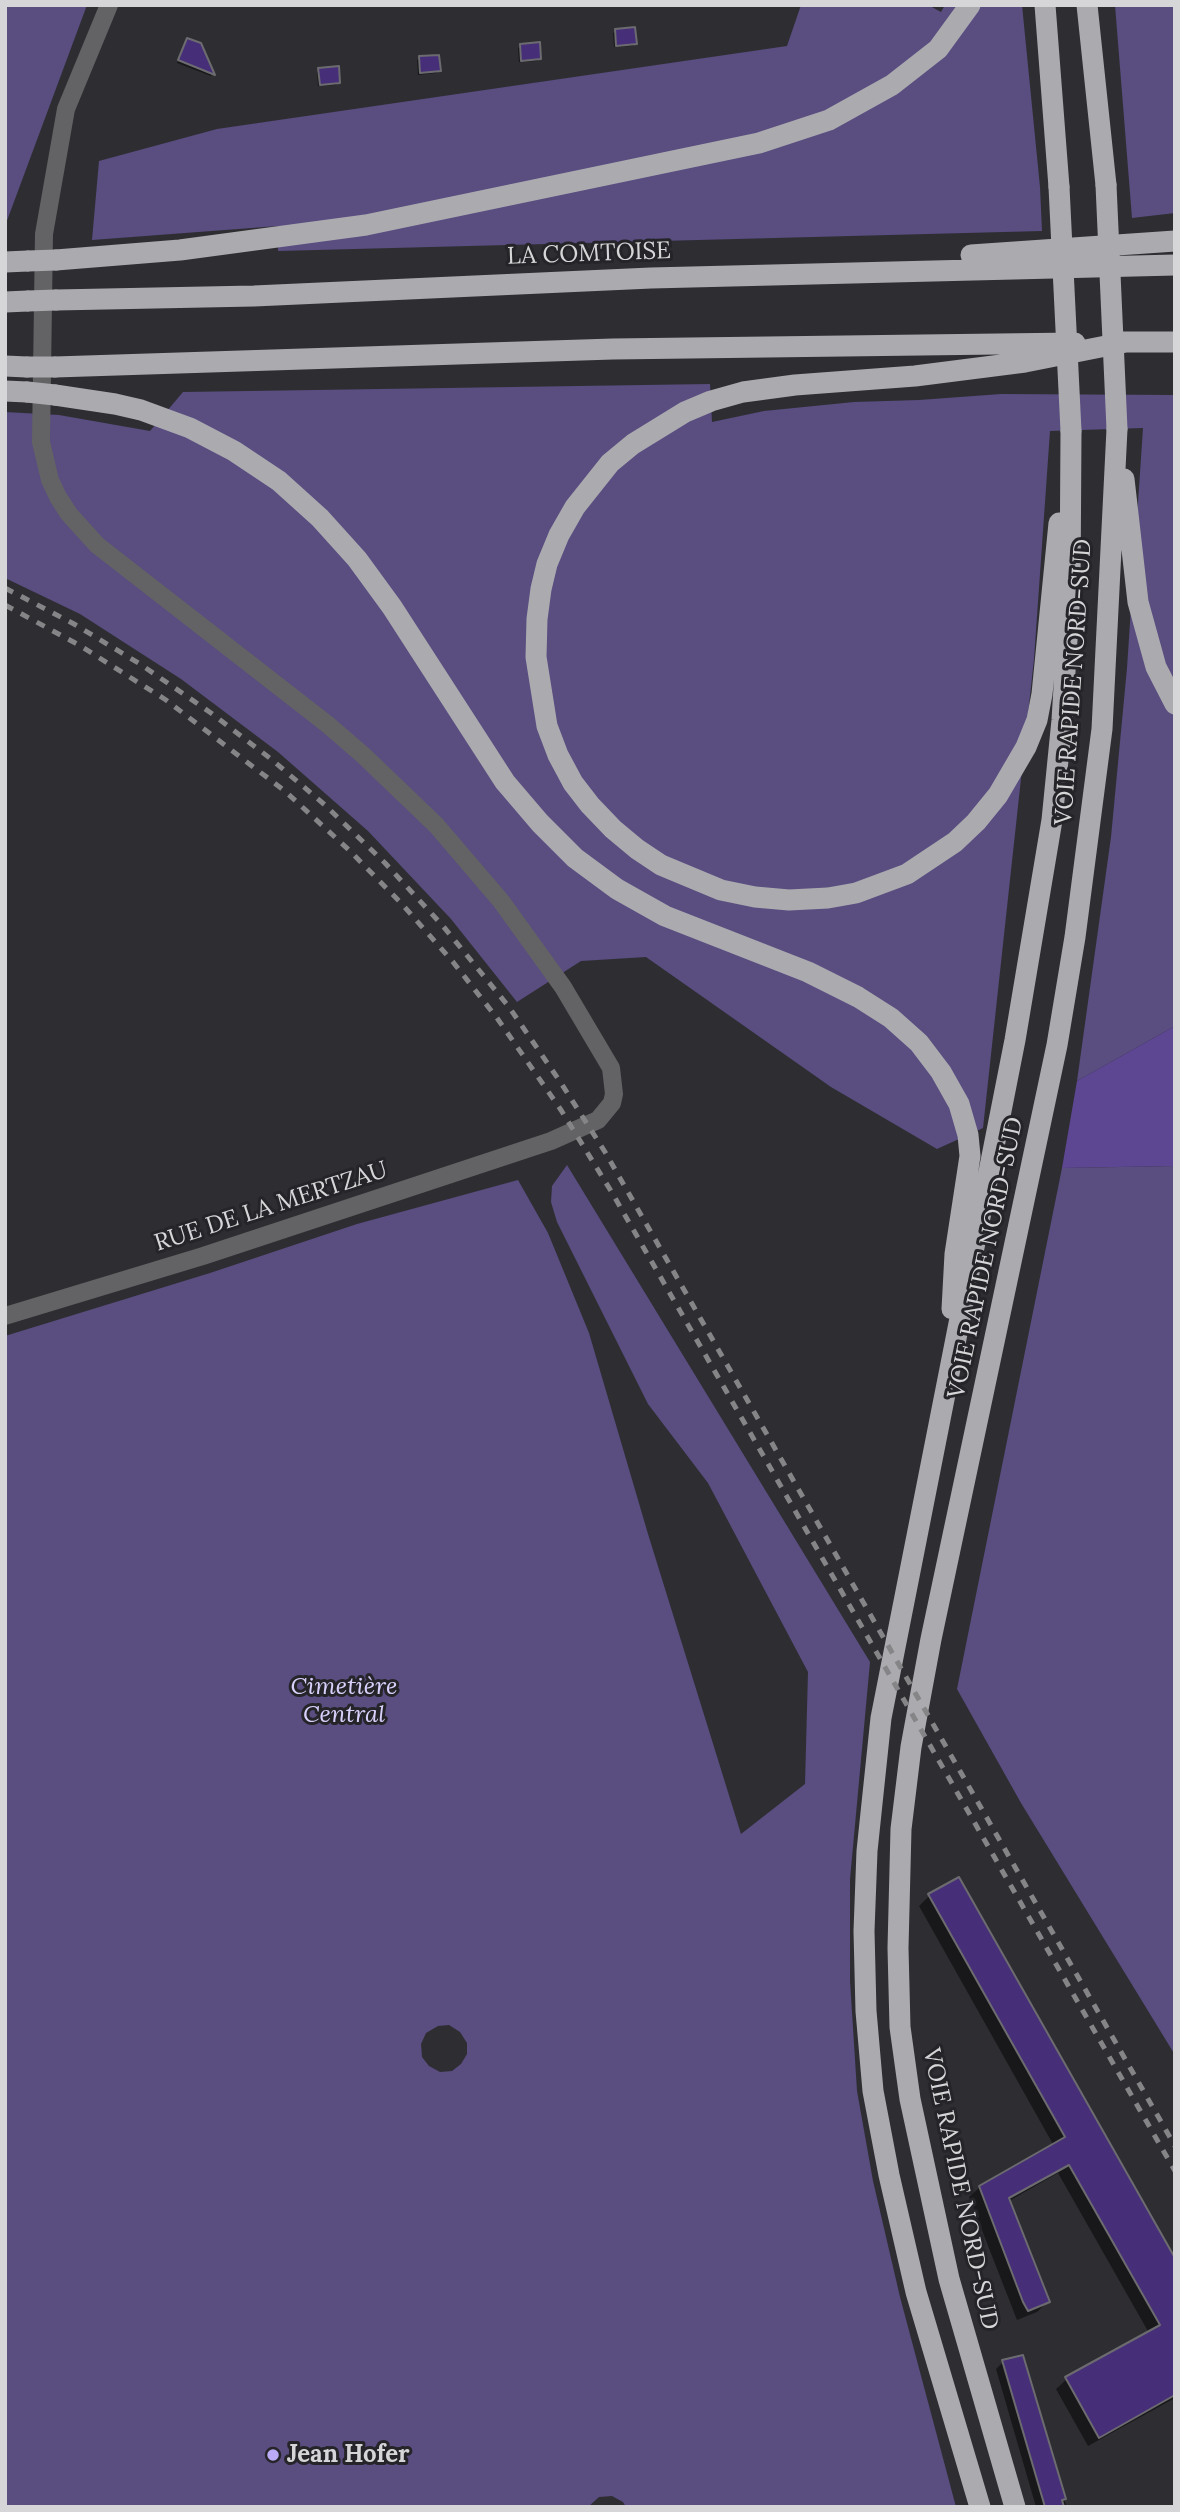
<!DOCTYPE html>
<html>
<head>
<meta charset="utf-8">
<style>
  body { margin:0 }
  #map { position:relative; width:1180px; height:2512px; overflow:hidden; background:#2e2e32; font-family:Lora,serif }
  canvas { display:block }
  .frame { position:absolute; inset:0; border:7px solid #d6d6d8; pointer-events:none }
</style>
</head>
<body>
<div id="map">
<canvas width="1180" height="2512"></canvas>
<div class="frame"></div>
</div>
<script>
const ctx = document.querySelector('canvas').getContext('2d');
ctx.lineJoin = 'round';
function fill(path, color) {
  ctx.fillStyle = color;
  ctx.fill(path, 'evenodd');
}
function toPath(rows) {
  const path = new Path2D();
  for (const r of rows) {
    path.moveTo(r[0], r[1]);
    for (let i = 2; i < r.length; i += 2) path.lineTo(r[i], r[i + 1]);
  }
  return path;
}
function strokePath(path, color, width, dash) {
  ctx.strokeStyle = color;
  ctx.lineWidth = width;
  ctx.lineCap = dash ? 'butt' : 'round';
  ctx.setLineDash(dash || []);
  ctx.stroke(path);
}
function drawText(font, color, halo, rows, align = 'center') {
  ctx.font = font + ' Lora,serif';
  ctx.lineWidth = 6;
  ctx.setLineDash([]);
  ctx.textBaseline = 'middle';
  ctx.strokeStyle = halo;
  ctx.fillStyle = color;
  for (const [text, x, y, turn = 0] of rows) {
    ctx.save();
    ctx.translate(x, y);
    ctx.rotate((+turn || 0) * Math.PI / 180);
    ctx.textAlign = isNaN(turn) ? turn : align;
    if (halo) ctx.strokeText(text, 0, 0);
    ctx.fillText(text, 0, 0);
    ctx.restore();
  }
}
fill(toPath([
  [5,5,87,5,5,226],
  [801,5,928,5,941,12,945,5,1022,5,1040,187,1042,231,278,251,278,226,92,240,99,161,217,129,787,46],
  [1115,5,1175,5,1175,213,1132,218],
  [710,384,712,422,764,411,854,402,919,400,1001,394,1175,395,1175,1026,1077,1081,1111,837,1127,668,1143,428,1050,431,1034,659,983,1128,937,1149,831,1087,646,957,581,961,517,1002,451,919,368,831,278,752,181,679,80,614,5,578,5,412,59,415,150,431,183,392],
  [567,1165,870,1662,850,1879,850,1981,857,2091,873,2181,900,2297,956,2507,626,2507,623,2502,612,2496,599,2497,588,2507,5,2507,5,1336,210,1273,357,1224,518,1180,548,1233,589,1333,648,1534,741,1834,805,1784,808,1672,708,1483,648,1404,557,1222,551,1202,552,1186],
  [449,2025,460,2032,467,2043,467,2054,461,2064,452,2071,440,2072,429,2066,422,2057,421,2044,426,2033,438,2026],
  [1175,1166,1175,2055,1021,1803,957,1689,1062,1168]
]), '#5a4d80');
fill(toPath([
  [1175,1026,1175,1166,1062,1168,1077,1081]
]), '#5d4793');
fill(toPath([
  [616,31,635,44,633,46,614,47,613,33],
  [185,43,199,45,213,74,211,76,177,63],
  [520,46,540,59,537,61,519,62,518,48],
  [420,58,439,71,436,73,418,75,417,60],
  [319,70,339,82,336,85,318,86,317,72],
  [958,1879,1175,2263,1175,2398,1088,2446,1056,2389,1067,2379,1149,2333,1058,2173,1009,2201,1048,2301,1037,2312,1017,2320,969,2197,980,2187,1054,2146,919,1906,929,1896],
  [1022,2357,1066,2505,1069,2507,1036,2507,996,2369,1003,2362]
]), '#0007');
const building = toPath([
  [635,27,637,44,616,46,615,29,635,27],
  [187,38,201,43,215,75,178,60,187,38],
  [540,42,541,59,521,61,520,44,540,42],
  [439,55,441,71,420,73,419,56,439,55],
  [339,66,340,83,320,85,318,68,339,66],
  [959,1877,1175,2258,1175,2395,1099,2438,1065,2377,1160,2325,1069,2165,1009,2198,1050,2302,1028,2311,1023,2302,979,2186,1065,2137,928,1894,959,1877],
  [1023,2355,1066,2499,1062,2500,1064,2507,1045,2507,1002,2360,1023,2355]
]);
fill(building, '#462f78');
strokePath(building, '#6c6b6f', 2);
strokePath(toPath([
  [5,1316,203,1256,551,1141,598,1120,612,1103,614,1094,611,1068,563,987,501,901,436,825,363,755,327,724,97,545,69,514,58,497,50,480,41,442,44,234,66,109,109,5]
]), '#636365', 18);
strokePath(toPath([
  [1045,5,1059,187],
  [1087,5,1106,185],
  [971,255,1175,241],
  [56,260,180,250,366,225,759,143,829,120,892,85,938,49,970,5],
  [5,262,28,261],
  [56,300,254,296,651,278,1175,265],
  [5,302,28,301],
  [1114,342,1175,342],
  [5,366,27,367],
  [55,367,613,349,1075,343],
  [5,391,27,392],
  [55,395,115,404,141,410,190,428,234,451,279,481,320,518,357,559,392,607,505,782,540,823,575,858,617,889,665,916,808,972,858,997,891,1018,919,1043,941,1072,959,1104,968,1135,970,1156,955,1254,952,1309],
  [1124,479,1138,602,1156,667,1175,704],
  [1059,523,1042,694,1037,720,1026,747,998,795,976,822,955,842,907,874,856,893,828,898,789,900,755,897,721,890,661,865,637,849,613,829,590,805,573,783,558,755,547,726,536,657,537,619,541,589,547,564,559,535,575,507,610,463,633,444,685,412,711,401,743,392,795,385,915,376,1025,362,1126,342],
  [980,2507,916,2292,889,2175,873,2091,866,2011,864,1931,867,1851,881,1718,1015,1040,1052,820,1062,720,1070,591,1071,431],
  [1015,2507,949,2279,910,2099,900,2027,898,1948,901,1829,911,1747,931,1639,1057,1045,1075,937,1102,729,1117,429]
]), '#ababaf', 21);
strokePath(toPath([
  [5,588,74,624,140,664,211,713,271,759,325,805,385,863,443,926,509,1007,561,1083,605,1152,1175,2146],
  [5,605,79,645,166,700,286,792,350,851,401,903,453,962,497,1018,561,1110,611,1191,1175,2171]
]), '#858588', 5, [9, 9]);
strokePath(toPath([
  [1106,185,1117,429],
  [1059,187,1071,431],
  [28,261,56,260],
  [28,301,56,300],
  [27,367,55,367],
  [27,392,55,395]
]), '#ababaf', 21);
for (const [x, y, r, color] of [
  [273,2455,7,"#bbaaf6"]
]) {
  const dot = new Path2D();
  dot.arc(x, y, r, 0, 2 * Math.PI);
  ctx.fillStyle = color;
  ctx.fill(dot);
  strokePath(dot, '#252428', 2.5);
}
drawText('24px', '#d6d6d8', '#252428', [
  ["LA COMTOISE",589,254,-2],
  ["VOIE RAPIDE NORD-SUD",1074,682,-86],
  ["RUE DE LA MERTZAU",271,1207,-18],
  ["VOIE RAPIDE NORD-SUD",986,1258,-78],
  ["VOIE RAPIDE NORD-SUD",960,2189,78]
]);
drawText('italic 24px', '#d9d0fb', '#252428', [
  ["Cimetière",344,1687],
  ["Central",344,1715]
]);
drawText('bold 24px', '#d6d6d8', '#252428', [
  ["Jean Hofer",287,2455]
], 'left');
</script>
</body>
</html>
